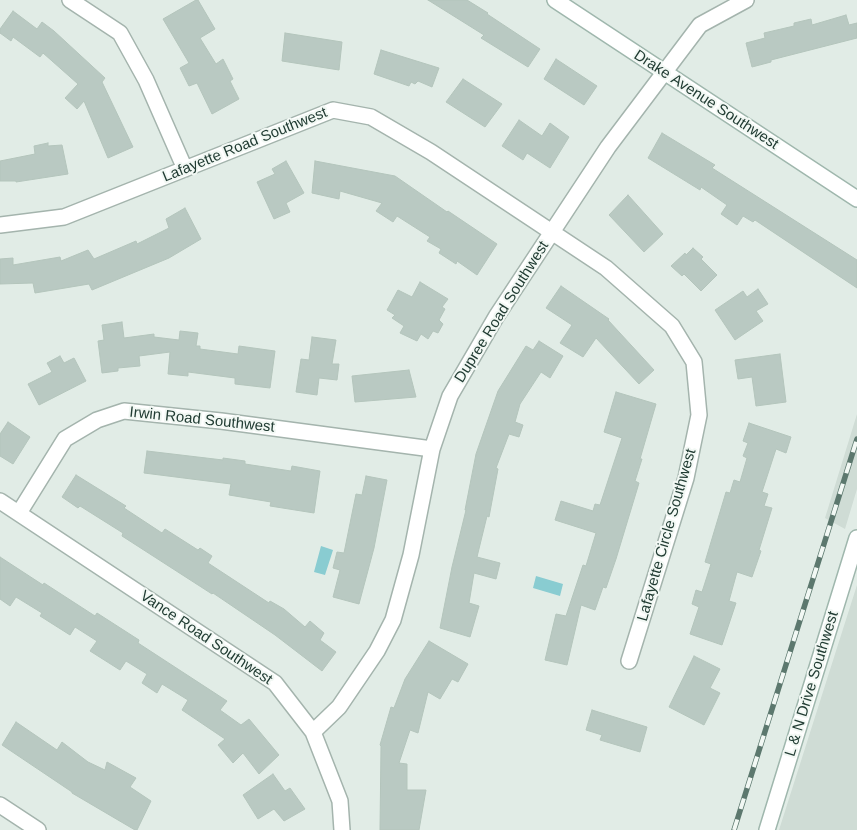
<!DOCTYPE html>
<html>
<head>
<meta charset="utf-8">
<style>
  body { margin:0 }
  canvas { display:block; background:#e1ece6 }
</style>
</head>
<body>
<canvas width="857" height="830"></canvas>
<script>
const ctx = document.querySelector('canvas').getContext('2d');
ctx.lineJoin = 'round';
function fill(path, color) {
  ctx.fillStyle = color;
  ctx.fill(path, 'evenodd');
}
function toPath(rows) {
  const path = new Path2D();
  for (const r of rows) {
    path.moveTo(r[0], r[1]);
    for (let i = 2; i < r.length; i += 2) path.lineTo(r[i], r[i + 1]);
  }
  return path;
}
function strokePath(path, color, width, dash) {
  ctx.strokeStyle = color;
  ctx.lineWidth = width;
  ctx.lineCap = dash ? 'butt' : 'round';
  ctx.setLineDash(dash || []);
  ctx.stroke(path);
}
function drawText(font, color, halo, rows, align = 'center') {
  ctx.font = font + ' Arial,sans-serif';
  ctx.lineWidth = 4;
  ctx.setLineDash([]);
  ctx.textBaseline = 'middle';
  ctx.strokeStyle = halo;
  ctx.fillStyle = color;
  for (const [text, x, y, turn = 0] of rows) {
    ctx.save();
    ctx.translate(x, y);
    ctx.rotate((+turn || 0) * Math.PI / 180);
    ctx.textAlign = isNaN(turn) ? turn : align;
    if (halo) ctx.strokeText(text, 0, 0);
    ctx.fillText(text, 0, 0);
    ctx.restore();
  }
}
fill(toPath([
  [857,414,857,489,845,529,825,518],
  [857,585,857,830,779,830]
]), '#cfdcd5');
fill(toPath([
  [321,546,333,550,325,575,314,572],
  [536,576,563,584,560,596,533,588]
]), '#89ccd1');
const building = toPath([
  [196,0,198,0,215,29,200,38,216,64,223,59,233,79,230,81,239,99,212,114,197,83,189,86,180,68,189,63,163,19,196,0],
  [428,0,467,0,488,13,487,14,540,49,528,67,481,38,484,35,428,0],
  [13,11,37,29,42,22,54,31,105,78,102,82,133,147,108,158,84,101,77,109,65,98,78,84,43,53,40,57,13,37,11,41,0,33,0,29,13,11],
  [846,15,849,25,857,23,857,38,771,60,771,62,752,67,746,43,765,38,764,33,794,26,794,23,811,19,812,25,846,15],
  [285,33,342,42,339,70,282,61,285,33],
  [381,50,439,68,432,87,418,81,415,84,411,82,409,86,374,74,381,50],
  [556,59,597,86,584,105,544,79,556,59],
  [463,79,502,104,485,127,446,102,463,79],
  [519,120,542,136,550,123,569,137,550,168,527,153,523,160,502,146,519,120],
  [662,133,715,165,712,168,857,260,857,288,755,220,753,222,743,216,737,225,721,214,727,205,701,187,700,190,648,158,662,133],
  [48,143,48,146,62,145,68,174,16,182,16,181,0,181,0,161,35,154,34,146,48,143],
  [286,161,304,193,286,203,290,212,274,219,257,182,275,174,272,169,286,161],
  [315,161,395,176,447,212,448,211,497,244,477,275,457,261,456,264,439,253,441,249,427,241,430,237,397,216,393,222,376,211,382,203,340,191,339,199,312,193,315,161],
  [628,195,663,234,644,252,609,215,628,195],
  [185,208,201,239,169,258,92,290,89,284,35,293,33,283,0,284,0,259,13,258,13,265,60,257,61,261,88,250,94,259,136,241,137,244,169,228,166,219,185,208],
  [693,248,703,257,701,259,717,275,701,291,684,274,682,276,671,266,685,253,686,255,693,248],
  [420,282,448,299,442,307,445,309,439,320,443,324,438,333,433,331,428,339,421,334,417,341,400,333,404,326,392,318,395,315,387,310,398,290,412,297,420,282],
  [561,286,609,319,608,320,654,370,639,384,596,338,583,357,560,343,572,325,546,308,561,286],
  [758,289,768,304,756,311,763,321,735,340,715,310,743,291,747,297,758,289],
  [122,322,124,338,154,334,154,337,179,340,180,331,198,333,196,346,200,346,200,349,238,354,239,346,275,351,270,388,235,384,235,378,188,372,188,376,168,374,170,352,139,356,140,366,118,368,118,371,102,373,98,341,104,340,102,325,122,322],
  [312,337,336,340,332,364,339,364,337,380,319,378,317,395,296,392,301,359,309,360,312,337],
  [539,341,563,356,550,378,541,372,520,404,515,422,523,425,519,437,509,434,496,468,498,469,489,517,487,516,477,557,500,563,496,579,474,573,469,603,479,606,470,637,440,628,452,567,466,510,465,510,476,454,498,391,526,346,533,350,539,341],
  [780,354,786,402,756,406,752,377,738,379,735,360,780,354],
  [60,356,64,363,74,358,86,381,39,405,28,384,52,372,47,363,60,356],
  [409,370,416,397,355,402,352,376,409,370],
  [616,392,656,404,640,459,642,459,635,481,639,483,616,559,606,588,603,587,595,610,581,605,567,665,545,660,556,614,566,616,583,565,586,566,596,533,555,520,561,501,593,511,595,504,600,505,622,438,604,432,616,392],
  [8,422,30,437,13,464,0,456,0,434,8,422],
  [749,423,791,437,786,453,776,449,762,492,768,494,764,506,772,508,759,550,761,551,752,577,737,572,729,601,736,603,722,645,690,634,699,607,692,604,696,590,702,592,711,564,705,562,726,492,730,493,734,480,740,482,747,458,743,456,748,443,743,441,749,423],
  [147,451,223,460,223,458,245,461,245,464,291,471,292,466,320,471,314,513,270,506,271,502,229,495,231,484,144,473,147,451],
  [76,475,126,506,124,508,162,533,165,529,198,550,200,548,212,556,208,563,269,603,270,601,284,609,305,627,310,621,324,633,320,640,336,652,322,671,275,635,213,593,212,594,122,536,123,533,80,506,78,508,62,497,76,475],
  [366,476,387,480,374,548,359,604,333,597,340,570,333,568,337,552,344,553,356,494,362,495,366,476],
  [0,557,43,585,44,583,95,616,97,613,139,640,138,643,227,701,220,710,241,725,249,719,279,755,259,774,243,753,233,763,218,745,225,739,182,710,188,700,162,684,157,693,142,683,147,674,126,661,120,670,90,651,97,641,75,627,70,635,40,616,42,613,16,597,10,606,0,599,0,557],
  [429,641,468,664,458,682,452,679,440,699,428,692,418,733,410,730,399,763,407,764,407,790,426,790,419,830,380,830,381,746,380,745,391,707,394,708,405,679,429,641],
  [694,656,720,669,710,688,720,693,704,725,669,707,694,656],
  [592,710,647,727,640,752,600,740,602,735,586,730,592,710],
  [16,722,57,750,62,742,88,762,105,770,107,762,136,778,130,787,151,801,137,830,135,830,72,793,72,792,2,745,16,722],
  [273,774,285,791,290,788,305,809,284,821,274,809,258,819,243,795,273,774]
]);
fill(building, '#b9c9c2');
strokePath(building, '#b4c5bc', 1);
const street = toPath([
  [70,0,120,33,146,80,185,169],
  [0,225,64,217,333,110,371,117,431,152,606,268,672,326,694,362,699,415,686,478,629,661],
  [0,501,275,683,313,732,340,801,342,830],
  [19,513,65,439,97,420,124,411,221,421,432,449],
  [313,732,339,707,377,651,393,620,411,555,432,449,450,396,496,317,608,147,700,25,746,0],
  [0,805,38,830]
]);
const secondary = toPath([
  [555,0,857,199],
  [767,830,857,538]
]);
strokePath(street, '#a4b4ad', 18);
strokePath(secondary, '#9fb7ad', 18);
strokePath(street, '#fff', 15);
strokePath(secondary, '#fff', 15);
const rail = toPath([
  [734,830,857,439]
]);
strokePath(rail, '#5c786e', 5.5);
strokePath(rail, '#f2f8f4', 4, [11]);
drawText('15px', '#213c33', '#f2f8f4', [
  ["Drake Avenue Southwest",706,100,33],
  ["Lafayette Road Southwest",245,145,-22],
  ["Dupree Road Southwest",502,312,-58],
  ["Irwin Road Southwest",202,420,6],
  ["Lafayette Circle Southwest",667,535,-74],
  ["Vance Road Southwest",206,638,34],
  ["L & N Drive Southwest",812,684,-73]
]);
</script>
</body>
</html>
